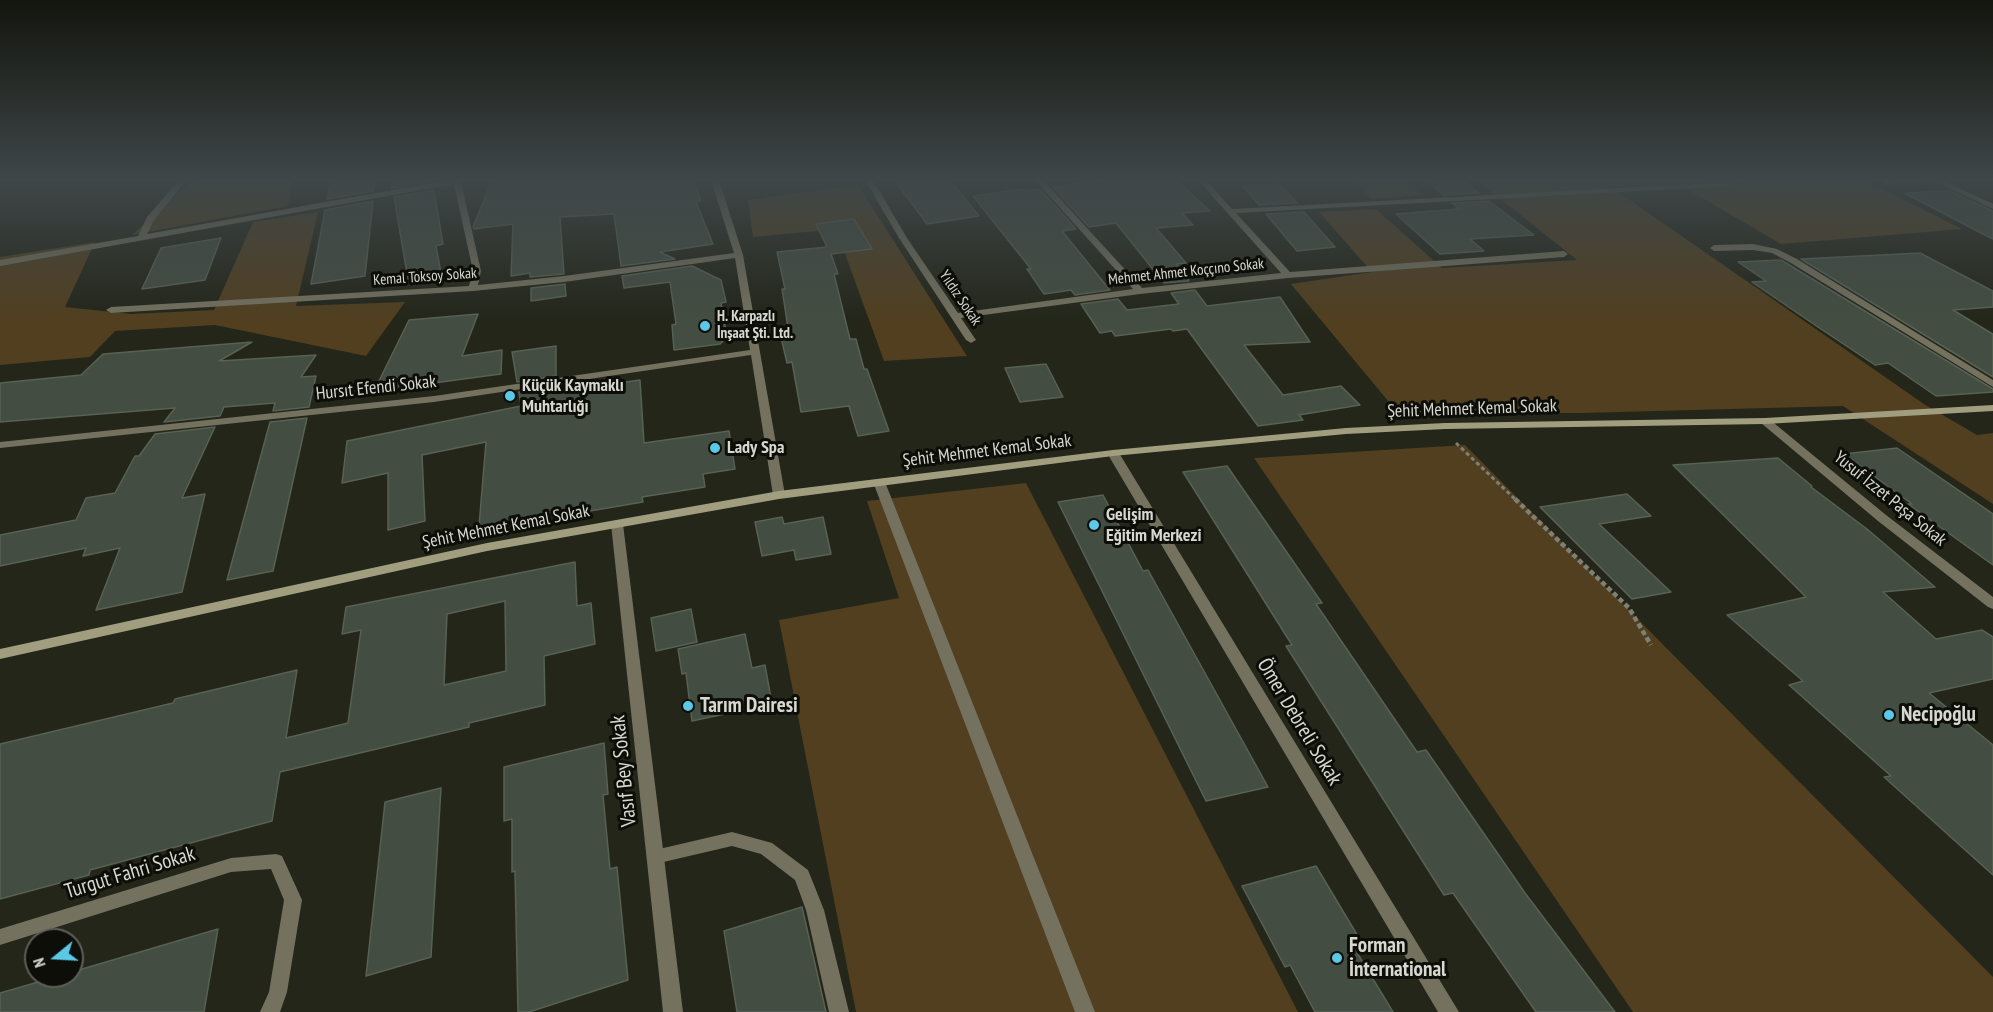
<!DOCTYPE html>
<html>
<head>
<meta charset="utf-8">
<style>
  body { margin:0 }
  #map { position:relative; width:1993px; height:1012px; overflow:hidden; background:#232619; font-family:"PT Sans Narrow",sans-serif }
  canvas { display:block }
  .north { position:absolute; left:24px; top:928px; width:60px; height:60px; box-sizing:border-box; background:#0d0e08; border:2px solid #5e5f58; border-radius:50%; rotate:252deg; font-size:16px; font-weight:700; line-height:24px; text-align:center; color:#d7d9d1 }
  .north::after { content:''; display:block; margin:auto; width:21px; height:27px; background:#5ac8e6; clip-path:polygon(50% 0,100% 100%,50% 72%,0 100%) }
</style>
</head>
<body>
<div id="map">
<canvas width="1993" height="1012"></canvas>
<div class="north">N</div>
</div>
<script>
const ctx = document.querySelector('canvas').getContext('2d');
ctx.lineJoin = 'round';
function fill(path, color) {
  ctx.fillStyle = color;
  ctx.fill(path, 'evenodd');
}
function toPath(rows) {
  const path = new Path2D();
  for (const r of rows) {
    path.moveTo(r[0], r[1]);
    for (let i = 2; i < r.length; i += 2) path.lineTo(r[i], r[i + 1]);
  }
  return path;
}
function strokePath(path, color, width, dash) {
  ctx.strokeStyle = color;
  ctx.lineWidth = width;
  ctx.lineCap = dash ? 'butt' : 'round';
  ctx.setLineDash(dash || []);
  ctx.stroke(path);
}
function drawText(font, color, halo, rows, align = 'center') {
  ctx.font = font + ' "PT Sans Narrow",sans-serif';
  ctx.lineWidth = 6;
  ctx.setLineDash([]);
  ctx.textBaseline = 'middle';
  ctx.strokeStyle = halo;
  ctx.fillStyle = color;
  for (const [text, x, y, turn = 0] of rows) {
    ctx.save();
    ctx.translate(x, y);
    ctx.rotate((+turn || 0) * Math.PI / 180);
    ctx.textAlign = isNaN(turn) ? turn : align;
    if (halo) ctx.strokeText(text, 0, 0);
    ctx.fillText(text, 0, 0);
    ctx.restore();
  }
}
fill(toPath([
  [193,180,293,180,288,206,132,235],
  [1353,180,1406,180,1423,195,1371,199],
  [1477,180,1864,180,1962,229,1781,244,1678,184,1611,187,1924,404,1977,435,1993,433,1993,504,1843,406,1582,413,1398,413,1291,284,1372,272,1319,212,1376,209,1442,268,1577,260],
  [858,185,967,356,884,361,836,229,753,237,748,200],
  [318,212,296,306,405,302,366,356,215,325,115,331,90,357,0,365,0,257,95,242,65,307,131,314,214,310,253,222],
  [1465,445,1993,977,1993,1012,1633,1012,1254,458],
  [1026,483,1298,1012,856,1012,779,620,899,598,867,501]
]), '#513f1f');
const building = toPath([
  [331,180,375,180,374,191,327,199,331,180],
  [391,180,432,180,432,181,392,188,391,180],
  [492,180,693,180,701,201,696,202,713,244,660,252,675,259,621,266,614,214,560,217,564,274,530,277,530,273,511,276,513,224,474,229,473,227,492,180],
  [894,180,950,180,979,216,927,224,894,180],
  [1103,180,1176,180,1210,211,1182,213,1193,225,1156,228,1186,263,1177,264,1189,281,1164,283,1116,223,1089,227,1053,187,1103,180],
  [1426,180,1463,180,1479,193,1443,195,1426,180],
  [1280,184,1297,203,1259,205,1243,186,1280,184],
  [1024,189,1025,191,1040,189,1076,229,1062,231,1110,290,1075,295,1071,290,1044,294,1027,269,1031,269,973,196,1024,189],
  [434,190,443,244,436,246,441,273,408,279,394,197,434,190],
  [1950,191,1993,211,1993,239,1904,193,1950,191],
  [373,201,365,276,311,284,325,210,373,201],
  [1489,201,1534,235,1470,239,1484,251,1440,254,1396,214,1459,209,1452,203,1489,201],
  [1304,212,1335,247,1297,251,1266,214,1304,212],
  [854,219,872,249,831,254,838,274,834,274,850,339,856,339,864,369,867,369,889,431,858,436,849,406,801,412,792,362,787,363,779,329,788,328,782,289,785,289,777,252,827,247,816,224,854,219],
  [221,238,205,280,142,289,161,248,221,238],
  [1920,253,1993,291,1993,307,1953,310,1993,334,1993,377,1801,259,1920,253],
  [1781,260,1993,389,1993,392,1936,396,1888,363,1875,365,1815,325,1752,282,1766,281,1738,262,1781,260],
  [692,266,721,280,726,302,721,303,727,337,720,344,674,350,672,325,676,324,670,282,624,288,622,276,692,266],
  [565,284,566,296,531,301,531,288,565,284],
  [1195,290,1207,306,1280,297,1310,342,1244,345,1283,395,1341,386,1360,405,1299,415,1303,420,1258,426,1187,329,1173,331,1171,329,1115,336,1112,331,1100,333,1081,304,1118,299,1127,310,1179,304,1171,293,1195,290],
  [478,314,462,356,502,350,501,374,374,391,409,320,478,314],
  [252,342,219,361,316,355,301,377,316,376,309,407,273,411,275,403,224,407,220,416,164,422,175,408,0,422,0,383,81,375,103,354,252,342],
  [556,346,556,376,517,382,512,352,556,346],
  [1046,364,1063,397,1020,402,1005,368,1046,364],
  [640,380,644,443,729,431,735,469,703,474,705,487,642,497,643,502,584,512,584,507,479,526,486,442,422,455,425,521,388,530,388,473,342,483,347,441,521,406,519,392,556,386,555,392,640,380],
  [307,418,273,571,227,580,270,422,307,418],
  [215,427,182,498,205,494,182,592,96,610,120,548,83,556,86,548,0,566,0,535,76,520,86,498,115,493,135,456,139,456,155,434,215,427],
  [1897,448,1993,514,1993,565,1908,504,1912,504,1844,454,1897,448],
  [1778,458,1812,486,1811,487,1867,529,1935,587,1883,592,1936,639,1982,630,1993,637,1993,679,1929,693,1993,745,1993,875,1884,777,1891,776,1789,685,1803,681,1727,615,1806,597,1673,465,1778,458],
  [1227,466,1322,603,1316,604,1417,752,1426,750,1525,893,1615,1012,1536,1012,1453,893,1444,895,1286,646,1292,645,1183,472,1227,466],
  [1627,494,1651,516,1599,524,1671,592,1632,599,1540,507,1627,494],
  [1103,495,1143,571,1148,570,1268,787,1206,801,1058,502,1103,495],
  [782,517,784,524,823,517,831,554,796,560,794,550,762,556,755,522,782,517],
  [575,562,577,606,591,603,595,644,544,656,545,705,469,723,469,727,280,772,272,821,90,870,89,875,0,899,0,744,173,703,175,699,297,670,286,738,348,723,361,630,342,634,346,607,575,562],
  [505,601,506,671,444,685,447,614,505,601],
  [691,609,697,642,656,651,651,618,691,609],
  [745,634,752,668,765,665,772,704,692,721,686,673,682,674,678,649,745,634],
  [604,743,608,794,603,795,610,869,617,867,628,980,529,1012,518,1012,515,871,512,872,512,819,504,821,504,767,604,743],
  [441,788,431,957,366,976,385,802,441,788],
  [1316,866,1362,943,1353,946,1393,1012,1315,1012,1290,965,1285,967,1242,886,1316,866],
  [802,907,826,1012,737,1012,724,931,802,907],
  [218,929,204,1012,0,1012,0,993,59,976,72,976,72,972,218,929]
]);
fill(building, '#434d41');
strokePath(building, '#576154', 1.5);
strokePath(toPath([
  [1748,183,1872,182]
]), '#7e8076', 2, [3, 2]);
strokePath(toPath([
  [1456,443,1517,501]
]), '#7e8076', 3, [4, 3]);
strokePath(toPath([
  [1515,499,1629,608,1651,645]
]), '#7e8076', 4.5, [5, 3]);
fill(toPath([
  [1885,180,1936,180,1932,182,1888,184,1885,184,1885,180],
  [732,832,772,843,808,870,824,910,849,1012,829,1012,806,910,795,880,761,854,732,846,655,864,649,862,647,857,649,852,655,850,732,832]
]), '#74715f');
fill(toPath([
  [179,180,187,180,154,220,147,234,448,180,465,180,461,182,481,271,478,285,564,276,734,253,711,180,719,180,743,255,785,495,779,499,773,495,751,355,434,402,0,448,0,442,434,396,750,350,735,258,564,282,473,291,111,313,106,310,111,307,469,286,473,271,454,184,0,266,0,260,138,236,147,217,179,180],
  [865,180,873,180,907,238,958,313,1133,289,1035,180,1043,180,1142,288,1281,273,1198,180,1206,180,1232,209,1730,182,1734,184,1730,186,1236,213,1290,272,1564,251,1568,254,1564,257,1288,278,1140,294,961,318,976,340,971,343,966,340,899,238,865,180],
  [1932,180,1942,180,1993,204,1993,209,1932,180],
  [1753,244,1777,249,1797,259,1993,380,1993,387,1791,263,1772,253,1753,250,1714,251,1710,248,1714,245,1753,244],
  [1765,418,1769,419,1886,515,1993,597,1993,609,1988,607,1878,521,1761,423,1760,421,1765,418],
  [1113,450,1119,453,1459,1012,1438,1012,1107,453,1113,450],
  [879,479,885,482,1095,1012,1075,1012,873,482,879,479],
  [617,520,623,524,683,1012,663,1012,611,524,617,520],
  [276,854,282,856,302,900,287,992,280,1012,260,1012,269,992,284,900,271,869,231,872,0,945,0,929,231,858,276,854]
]), '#74715f');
fill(toPath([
  [1993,405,1993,411,1765,424,1445,429,1346,434,1113,456,779,499,487,551,0,659,0,649,487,543,779,491,1113,450,1346,428,1445,423,1765,418,1993,405]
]), '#a19d7f');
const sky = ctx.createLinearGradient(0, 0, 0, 322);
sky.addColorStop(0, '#13150e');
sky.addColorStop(0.56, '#3f4749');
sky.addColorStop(1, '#3f474900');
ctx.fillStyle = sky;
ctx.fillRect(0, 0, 1993, 322);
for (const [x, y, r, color] of [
  [705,326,6,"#5ac8e6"],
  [510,396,6,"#5ac8e6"],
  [715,448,6,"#5ac8e6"],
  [1094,525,6,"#5ac8e6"],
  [688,706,6,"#5ac8e6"],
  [1889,715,6,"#5ac8e6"],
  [1337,958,6,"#5ac8e6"]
]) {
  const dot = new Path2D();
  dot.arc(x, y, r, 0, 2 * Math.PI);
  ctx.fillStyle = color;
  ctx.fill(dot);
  strokePath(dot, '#0d0e08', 2);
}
drawText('15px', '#d7d9d1', '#0d0e08', [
  ["Mehmet Ahmet Koççıno Sokak",1186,272,-6],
  ["Kemal Toksoy Sokak",425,277,-4],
  ["Yıldız Sokak",960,298,56]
]);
drawText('bold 15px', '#d7d9d1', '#0d0e08', [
  ["H. Karpazlı",717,317],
  ["İnşaat Şti. Ltd.",717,334]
], 'left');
drawText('bold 18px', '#d7d9d1', '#0d0e08', [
  ["Küçük Kaymaklı",522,386],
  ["Muhtarlığı",522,407],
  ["Lady Spa",727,448],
  ["Gelişim",1106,515],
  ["Eğitim Merkezi",1106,536]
], 'left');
drawText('18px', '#d7d9d1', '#0d0e08', [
  ["Hursıt Efendi Sokak",376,388,-6],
  ["Şehit Mehmet Kemal Sokak",1472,409,-2],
  ["Şehit Mehmet Kemal Sokak",987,451,-7],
  ["Yusuf İzzet Paşa Sokak",1890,499,39],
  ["Şehit Mehmet Kemal Sokak",506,527,-11]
]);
drawText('bold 21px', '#d7d9d1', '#0d0e08', [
  ["Tarım Dairesi",700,706],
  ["Necipoğlu",1901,715],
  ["Forman",1349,946],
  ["İnternational",1349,970]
], 'left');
drawText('21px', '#d7d9d1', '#0d0e08', [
  ["Ömer Debreli Sokak",1299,722,59],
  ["Vasıf Bey Sokak",624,771,-96],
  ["Turgut Fahri Sokak",130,873,-17]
]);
</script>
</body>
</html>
